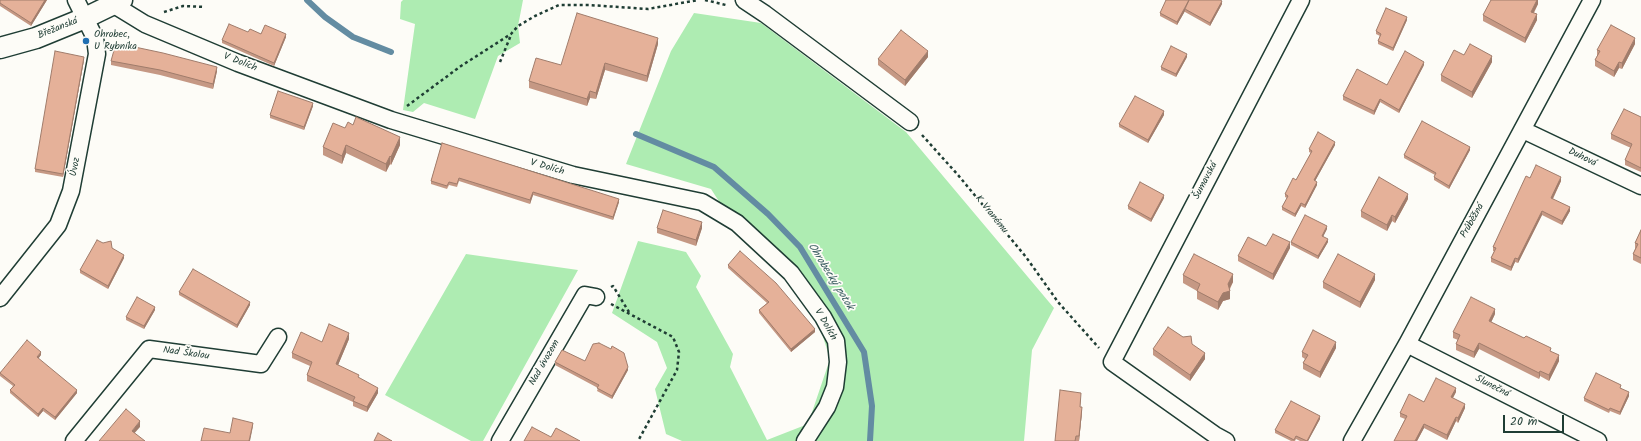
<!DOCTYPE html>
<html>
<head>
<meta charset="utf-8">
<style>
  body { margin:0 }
  #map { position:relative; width:1641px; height:441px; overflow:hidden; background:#fdfcf7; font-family:Kalam,sans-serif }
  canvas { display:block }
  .scale { position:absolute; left:1503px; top:415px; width:61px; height:18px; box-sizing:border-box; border:2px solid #1f3d34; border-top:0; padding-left:5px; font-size:12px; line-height:14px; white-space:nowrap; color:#1f3d34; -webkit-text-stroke:3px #fdfcf7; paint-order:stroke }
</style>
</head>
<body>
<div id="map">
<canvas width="1641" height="441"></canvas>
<div class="scale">20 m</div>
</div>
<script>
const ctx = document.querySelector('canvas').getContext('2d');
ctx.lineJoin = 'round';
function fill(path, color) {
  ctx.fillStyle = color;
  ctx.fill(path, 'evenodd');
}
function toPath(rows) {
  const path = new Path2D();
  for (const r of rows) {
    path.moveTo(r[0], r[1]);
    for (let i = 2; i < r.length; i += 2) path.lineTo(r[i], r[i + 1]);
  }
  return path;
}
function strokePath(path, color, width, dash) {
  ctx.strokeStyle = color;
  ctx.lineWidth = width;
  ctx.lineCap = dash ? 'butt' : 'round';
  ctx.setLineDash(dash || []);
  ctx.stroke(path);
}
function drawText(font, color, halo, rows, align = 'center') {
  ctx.font = font + ' Kalam,sans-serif';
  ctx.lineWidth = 3.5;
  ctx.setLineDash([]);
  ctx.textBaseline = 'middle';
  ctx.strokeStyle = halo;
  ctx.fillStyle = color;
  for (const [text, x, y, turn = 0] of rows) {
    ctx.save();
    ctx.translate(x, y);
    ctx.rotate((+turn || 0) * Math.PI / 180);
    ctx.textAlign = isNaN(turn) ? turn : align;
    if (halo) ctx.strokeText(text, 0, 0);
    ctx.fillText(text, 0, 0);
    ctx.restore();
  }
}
fill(toPath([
  [403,0,523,0,518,26,520,43,498,56,475,119,424,103,413,112,403,110,415,24,400,19,401,2],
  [694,13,761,23,906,132,1054,308,1032,350,1024,441,682,441,666,434,655,389,667,368,657,342,612,313,638,241,686,252,701,276,696,287,733,354,730,367,767,440,808,424,830,359,819,324,792,286,740,234,711,189,626,164,671,51],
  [466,254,578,270,483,441,471,441,385,395]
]), '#aeecb2');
strokePath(toPath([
  [307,0,325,17,353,37,391,52],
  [636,134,714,167,768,214,800,247,864,352,872,406,870,441]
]), '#638ca2', 6);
const minor = toPath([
  [744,0,765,14,910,122],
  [114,5,145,24,238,63,391,120,573,175,702,202,737,223,791,273,823,317,836,341,838,362,835,387,827,407,805,441],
  [1523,130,1641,186],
  [0,298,58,225,71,191,97,54,95,38,76,0],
  [1407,344,1598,441],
  [74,441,149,349,261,364,278,337],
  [500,441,585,295,596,297],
  [1226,441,1215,435,1112,362,1301,0],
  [1352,441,1407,344,1592,0]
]);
const tertiary = toPath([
  [0,48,36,38,85,18,122,0]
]);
strokePath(minor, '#1f3d34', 19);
strokePath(tertiary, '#1f3d34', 23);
strokePath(toPath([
  [705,0,726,5],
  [164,12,183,6,205,7],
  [500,62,511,35],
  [407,106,461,66,511,34,518,26,535,16,559,5,589,5,648,9,698,0],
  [922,135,958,175,1026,257,1058,302,1099,348],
  [611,287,613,286,629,312],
  [611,304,673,337,679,352,677,370,638,441]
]), '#1f3d34', 2.5, [3, 3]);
strokePath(minor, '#fdfcf7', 16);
strokePath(tertiary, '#fdfcf7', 20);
fill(toPath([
  [0,0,47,0,31,26,0,6],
  [1538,0,1538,4,1534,13,1537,20,1525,43,1483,21,1483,15],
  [1222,4,1210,26,1185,12,1185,11,1177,25,1160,16,1160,13],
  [1407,20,1393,51,1378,44,1378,41,1380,36,1376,34,1376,31],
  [248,32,286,37,274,66,222,43,222,40],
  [658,44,647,82,605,70,596,99,590,98,587,106,529,88,529,81,561,65],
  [1635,44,1622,69,1619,68,1614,77,1595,66,1595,60,1597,56,1597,50],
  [1464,55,1492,62,1472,98,1441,81,1441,75],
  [928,57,905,86,878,65,878,59],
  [1187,57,1176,77,1161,70,1161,67],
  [84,60,63,177,35,172,35,169],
  [111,61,217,71,213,89,160,75,111,65],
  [1424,65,1399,113,1380,102,1374,115,1343,100,1343,96,1387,85],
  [313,106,304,130,270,118,270,115],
  [1164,115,1148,143,1119,127,1119,124],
  [1641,117,1641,172,1625,165,1625,160,1631,148,1611,139,1611,134],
  [353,125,400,145,391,165,390,164,386,172,346,153,342,164,323,155,323,147,345,128],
  [442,143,619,202,613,220,533,195,530,204,459,181,457,187,449,185,447,189,431,184,431,181],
  [1335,145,1315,181,1317,185,1305,208,1301,206,1295,217,1282,210,1282,207,1287,198,1285,197,1285,194,1296,180,1311,153,1309,152,1309,149],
  [1470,150,1449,189,1434,180,1434,177,1435,175,1404,158,1404,155],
  [1530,178,1561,181,1553,199,1570,211,1562,225,1542,215,1518,263,1515,262,1511,271,1491,262,1491,258,1494,251,1493,251,1493,247],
  [1164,198,1151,222,1128,209,1128,206],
  [1408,199,1395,223,1392,221,1387,231,1361,217,1361,211],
  [657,228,702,228,696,246,657,233],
  [1327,229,1323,236,1328,242,1318,259,1291,245,1291,242],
  [1641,230,1641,264,1633,260,1633,254,1635,249,1635,243],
  [1266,246,1290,248,1273,280,1238,261,1238,256],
  [112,248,124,258,108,289,80,273,80,270],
  [728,265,815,332,791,352,759,313,759,310,767,303,728,268],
  [1183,275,1233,282,1230,289,1230,299,1223,301,1218,310,1197,299,1197,291,1183,283],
  [1375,280,1360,308,1323,288,1323,282],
  [179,292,250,305,237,328,179,295],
  [155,310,144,329,126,320,126,317],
  [1495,314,1491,322,1551,352,1559,361,1549,381,1540,376,1539,379,1479,349,1474,358,1456,350,1456,344,1458,340,1453,338,1453,332],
  [349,339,338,365,359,378,378,393,367,412,353,406,353,402,307,381,307,375,310,366,292,358,292,353,322,342],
  [1192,344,1205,359,1190,381,1153,355,1153,349],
  [1336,348,1320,378,1303,369,1303,363,1305,359,1302,357,1302,352],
  [41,355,38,359,77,393,55,420,43,411,38,417,10,393,10,390,13,386,0,376,0,372],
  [585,361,628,370,612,399,597,391,598,388,555,365,555,362],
  [1621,388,1629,396,1620,415,1610,411,1609,413,1584,401,1584,398],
  [1456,392,1453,398,1465,408,1458,423,1456,421,1447,440,1424,428,1417,441,1394,441,1405,419,1400,417,1400,413,1424,402],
  [1081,398,1080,407,1082,412,1079,441,1055,441],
  [1320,419,1308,441,1300,441,1296,439,1295,441,1291,441,1275,433,1275,430]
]), '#c59884');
fill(toPath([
  [45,0,47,0,31,26,31,23],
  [1189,0,1185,9,1185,11,1177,25,1177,22],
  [1537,0,1538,0,1538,4,1531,17,1531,12],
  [1222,1,1222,4,1210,26,1210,23],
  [1537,14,1537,20,1525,43,1525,38],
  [1407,17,1407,20,1393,51,1393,48],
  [286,34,286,37,274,66,274,63],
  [658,38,658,44,647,82,647,76],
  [1635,38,1635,44,1622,69,1622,63],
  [928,51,928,57,905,86,905,80],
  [1187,54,1187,57,1176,77,1176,74],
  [1492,56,1492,62,1472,98,1472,92],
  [84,57,84,60,63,177,63,174],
  [1424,62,1424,65,1399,113,1399,110],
  [1619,62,1619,68,1614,77,1614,71],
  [605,63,605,70,596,99,596,93],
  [217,67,217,71,213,89,213,84],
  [590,91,590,98,587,106,587,99],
  [1380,99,1380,102,1374,115,1374,111],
  [313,103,313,106,304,130,304,127],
  [1164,111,1164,115,1148,143,1148,140],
  [400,137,400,145,391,165,391,157],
  [1335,142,1335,145,1314,183,1314,180],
  [346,145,346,153,342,164,342,156],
  [1470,147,1470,150,1449,189,1449,186],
  [390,156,390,164,386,172,386,164],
  [1561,177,1561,181,1551,202,1551,198],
  [1317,182,1317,185,1305,208,1305,205],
  [533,192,533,195,530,204,530,200],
  [1408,194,1408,199,1395,223,1395,217],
  [1164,195,1164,198,1151,222,1151,219],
  [619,199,619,202,613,220,613,217],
  [1301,203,1301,206,1295,217,1295,214],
  [1570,207,1570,211,1562,225,1562,221],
  [1542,211,1542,215,1518,263,1518,259],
  [1392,215,1392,221,1387,231,1387,225],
  [702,222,702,228,696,246,696,240],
  [1327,226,1327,229,1322,239,1322,236],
  [1328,239,1328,242,1318,259,1318,256],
  [1290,242,1290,248,1273,280,1273,274],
  [124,255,124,258,108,289,108,286],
  [1515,258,1515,262,1511,271,1511,267],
  [1233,274,1233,282,1228,291,1230,291,1230,299,1223,301,1218,310,1218,302],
  [1375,274,1375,280,1360,308,1360,302],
  [250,302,250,305,237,328,237,325],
  [155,307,155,310,144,329,144,326],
  [1495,309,1495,314,1489,327,1489,321],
  [815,329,815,332,791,352,791,349],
  [349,333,349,339,336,370,336,364],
  [1336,342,1336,348,1320,378,1320,372],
  [1479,343,1479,349,1474,358,1474,352],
  [41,352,41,355,37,360,37,357],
  [1205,353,1205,359,1190,381,1190,375],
  [1559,355,1559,361,1549,381,1549,375],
  [628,367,628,370,612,399,612,396],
  [1540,371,1540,376,1539,379,1539,373],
  [378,388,378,393,367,412,367,407],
  [1456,388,1456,392,1451,401,1451,397],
  [77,390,77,393,55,420,55,417],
  [1629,392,1629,396,1620,415,1620,412],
  [1465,404,1465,408,1458,423,1458,418],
  [1082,407,1082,412,1079,441,1079,436],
  [43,408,43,411,38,417,38,414],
  [1320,416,1320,419,1308,441,1307,441],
  [1456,417,1456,421,1447,440,1447,435],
  [140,421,140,427,132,436,132,431],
  [253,423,253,426,250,441,249,441],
  [1424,424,1424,428,1417,441,1415,441]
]), '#a07c6b');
const building = toPath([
  [0,0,45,0,31,23,0,3,0,0],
  [1166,0,1189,0,1177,22,1160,13,1166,0],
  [1189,0,1220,0,1222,1,1210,23,1185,9,1189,0],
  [1491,0,1537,0,1531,12,1537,14,1525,38,1483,15,1491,0],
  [1386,8,1407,17,1393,48,1378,41,1381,34,1376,31,1386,8],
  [577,13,658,38,647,76,605,63,596,93,590,91,587,99,529,81,536,58,561,65,577,13],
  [229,24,248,32,250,29,261,34,265,25,286,34,274,63,222,40,229,24],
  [1611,25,1635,38,1622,63,1619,62,1614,71,1595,60,1600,51,1597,50,1611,25],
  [901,30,928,51,905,80,878,59,901,30],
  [116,43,163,53,217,67,213,84,160,70,111,61,116,43],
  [1470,44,1492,56,1472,92,1441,75,1454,50,1464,55,1470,44],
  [1171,46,1187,54,1176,74,1161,67,1171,46],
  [55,51,84,57,63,174,35,169,55,51],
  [1405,51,1424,62,1399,110,1380,99,1374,111,1343,96,1357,69,1387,85,1405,51],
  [278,91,313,103,304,127,270,115,278,91],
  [1135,96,1164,111,1148,140,1119,124,1135,96],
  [1624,109,1641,117,1641,168,1625,160,1632,144,1611,134,1624,109],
  [356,117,400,137,391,157,390,156,386,164,346,145,342,156,323,147,333,123,345,128,348,122,353,125,356,117],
  [1422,121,1470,147,1449,186,1434,177,1436,173,1404,155,1422,121],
  [1318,132,1335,142,1314,180,1317,182,1305,205,1301,203,1295,214,1282,207,1288,196,1285,194,1293,178,1296,180,1312,151,1309,149,1318,132],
  [442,143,619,199,613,217,533,192,530,200,459,178,457,184,449,182,447,186,431,181,442,143],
  [1536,165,1561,177,1551,198,1570,207,1562,221,1542,211,1518,259,1515,258,1511,267,1491,258,1496,248,1493,247,1526,176,1530,178,1536,165],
  [1379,177,1408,194,1395,217,1392,215,1387,225,1361,211,1379,177],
  [1140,182,1164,195,1151,219,1128,206,1140,182],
  [663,210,702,222,696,240,657,228,663,210],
  [1305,215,1327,226,1322,236,1328,239,1318,256,1291,242,1305,215],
  [1641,230,1641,258,1633,254,1638,244,1635,243,1641,230],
  [1273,234,1290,242,1273,274,1238,256,1248,237,1266,246,1273,234],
  [97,240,103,243,111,241,112,248,124,255,108,286,80,270,97,240],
  [740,251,776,283,815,329,791,349,759,310,769,302,728,265,740,251],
  [1194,254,1233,274,1228,284,1230,291,1223,293,1218,302,1197,291,1200,284,1183,275,1194,254],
  [1338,254,1375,274,1360,302,1323,282,1338,254],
  [193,269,250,302,237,325,179,292,193,269],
  [137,297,155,307,144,326,126,317,137,297],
  [1471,297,1495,309,1489,321,1524,338,1526,336,1551,348,1550,351,1559,355,1549,375,1540,371,1539,373,1479,343,1474,352,1456,344,1460,335,1453,332,1471,297],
  [329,324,349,333,336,364,359,375,358,377,378,388,367,407,353,401,355,397,307,375,312,362,292,353,301,332,322,342,329,324],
  [1168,327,1183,337,1191,336,1192,344,1205,353,1190,375,1153,349,1168,327],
  [1313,330,1336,342,1320,372,1303,363,1308,355,1302,352,1313,330],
  [27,340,41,352,37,357,77,390,55,417,43,408,38,414,10,390,15,385,0,373,27,340],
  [599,343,611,349,612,346,624,353,628,367,612,396,597,388,599,385,555,362,562,350,585,361,593,344,599,343],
  [1596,373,1621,385,1620,388,1629,392,1620,412,1610,408,1609,410,1584,398,1596,373],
  [1436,378,1456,388,1451,397,1465,404,1458,418,1456,417,1447,435,1424,424,1415,441,1394,441,1407,416,1400,413,1409,394,1424,402,1436,378],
  [1060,390,1081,393,1080,407,1082,407,1079,436,1076,436,1075,441,1055,441,1060,390],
  [1291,401,1320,416,1307,441,1296,436,1294,440,1275,430,1291,401],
  [126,409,140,421,132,431,145,441,99,441,126,409],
  [233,418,253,423,249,441,201,441,204,428,230,433,233,418],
  [532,427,551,437,556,428,580,441,524,441,532,427],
  [378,433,392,441,374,441,378,433]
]);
fill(building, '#e5b199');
strokePath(building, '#a07c6b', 1);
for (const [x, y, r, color] of [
  [86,41,4,"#1f6fb2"]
]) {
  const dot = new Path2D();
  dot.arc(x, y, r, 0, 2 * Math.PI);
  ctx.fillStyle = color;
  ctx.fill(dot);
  strokePath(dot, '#fdfcf7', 1.5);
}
drawText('10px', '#1f3d34', '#fdfcf7', [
  ["Břežanská",58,29,-22],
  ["V Dolích",240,63,21],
  ["Duhová",1582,158,26],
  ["Úvoz",76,167,-79],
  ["V Dolích",547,168,16],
  ["Šumavská",1206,181,-62],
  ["K Vranému",991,215,51],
  ["Průběžná",1473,221,-61],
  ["V Dolích",825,325,60],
  ["Nad Školou",186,354,8],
  ["Nad úvozem",545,363,-60],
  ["Slunečná",1492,387,27]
]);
drawText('10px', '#1f3d34', '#fdfcf7', [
  ["Ohrobec,",94,35],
  ["U Rybníka",94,47]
], 'left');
drawText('italic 11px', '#3b5e62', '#fdfcf7', [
  ["Ohrobecký potok",830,277,58]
]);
</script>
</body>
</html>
